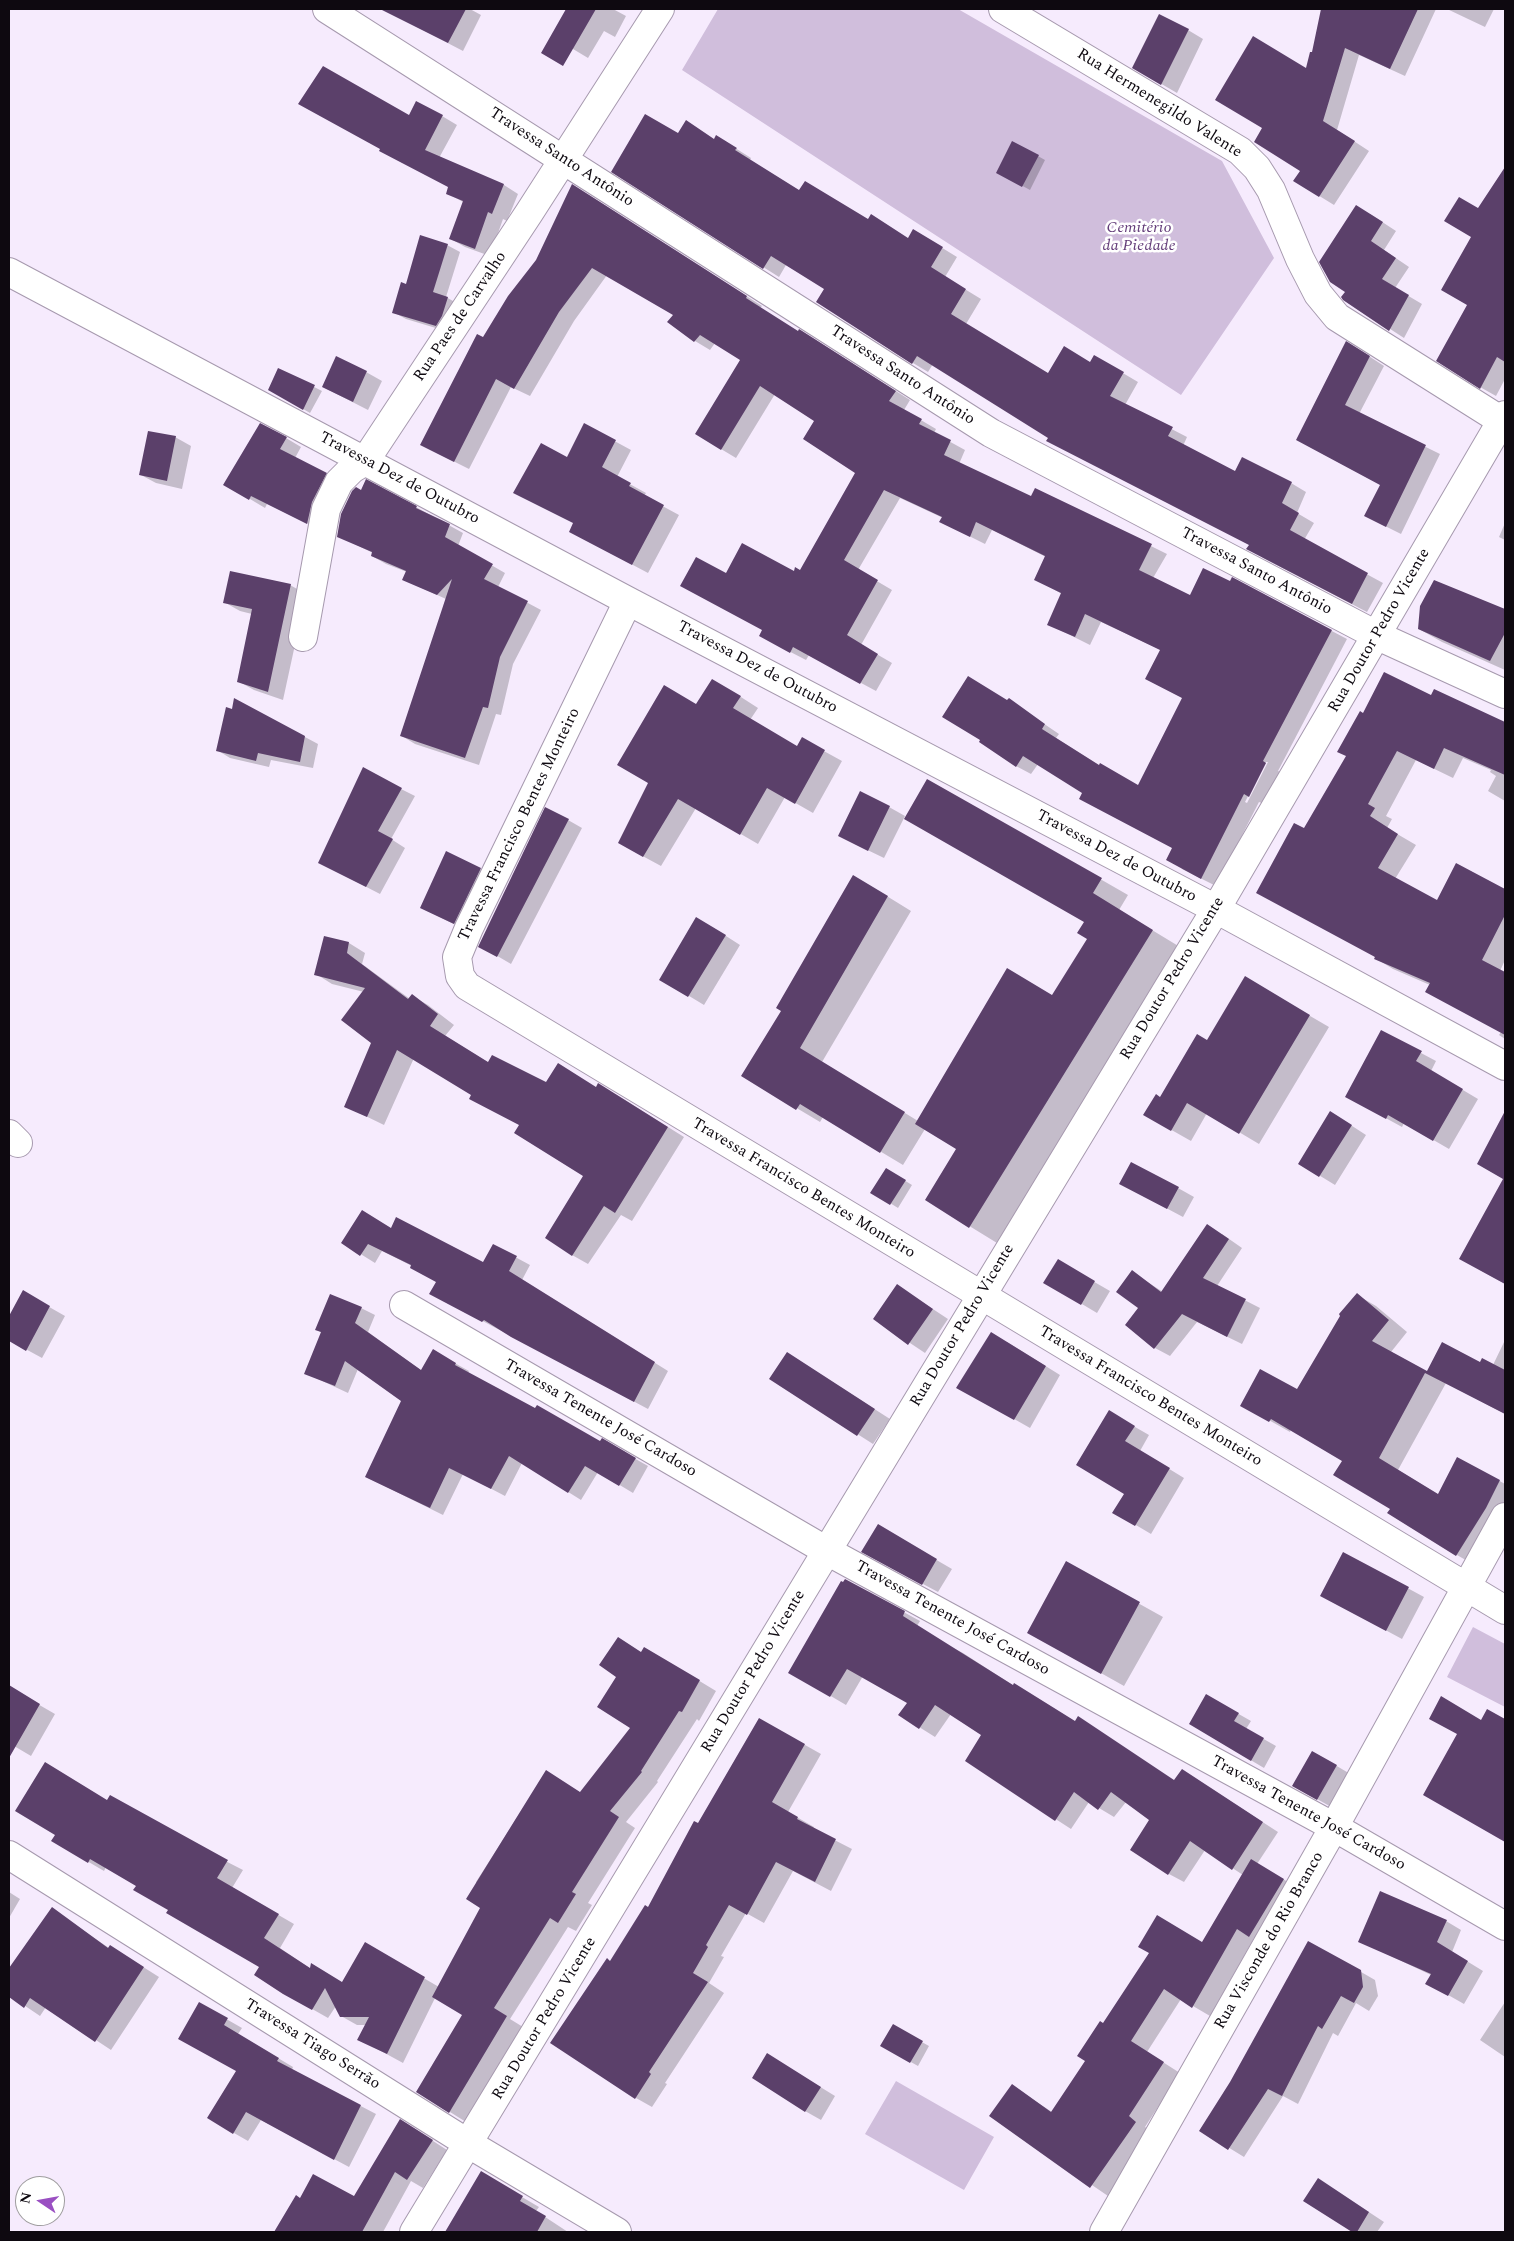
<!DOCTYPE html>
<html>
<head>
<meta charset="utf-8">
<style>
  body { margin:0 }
  #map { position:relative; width:1514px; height:2241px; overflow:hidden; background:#f6ebfd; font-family:Spectral,serif }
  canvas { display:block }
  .frame { position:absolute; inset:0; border:10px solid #0e0910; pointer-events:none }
  .north { position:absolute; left:15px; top:2176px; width:50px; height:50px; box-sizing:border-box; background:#fff; border:1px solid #9f9d9f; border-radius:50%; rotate:282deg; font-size:14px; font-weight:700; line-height:20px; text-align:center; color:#0e0910 }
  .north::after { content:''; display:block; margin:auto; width:18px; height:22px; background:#9a50c2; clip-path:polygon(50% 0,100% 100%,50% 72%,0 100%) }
</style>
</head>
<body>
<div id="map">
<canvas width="1514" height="2241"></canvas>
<div class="frame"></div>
<div class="north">N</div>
</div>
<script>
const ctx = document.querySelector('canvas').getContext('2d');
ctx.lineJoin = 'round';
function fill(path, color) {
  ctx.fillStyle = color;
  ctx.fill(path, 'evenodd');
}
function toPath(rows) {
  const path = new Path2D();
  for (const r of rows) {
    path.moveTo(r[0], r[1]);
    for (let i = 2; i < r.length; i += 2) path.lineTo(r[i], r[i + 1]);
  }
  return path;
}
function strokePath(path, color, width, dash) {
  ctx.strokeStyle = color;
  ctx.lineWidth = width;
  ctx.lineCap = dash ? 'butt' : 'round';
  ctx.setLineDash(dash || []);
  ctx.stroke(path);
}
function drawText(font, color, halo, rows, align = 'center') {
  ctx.font = font + ' Spectral,serif';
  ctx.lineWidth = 5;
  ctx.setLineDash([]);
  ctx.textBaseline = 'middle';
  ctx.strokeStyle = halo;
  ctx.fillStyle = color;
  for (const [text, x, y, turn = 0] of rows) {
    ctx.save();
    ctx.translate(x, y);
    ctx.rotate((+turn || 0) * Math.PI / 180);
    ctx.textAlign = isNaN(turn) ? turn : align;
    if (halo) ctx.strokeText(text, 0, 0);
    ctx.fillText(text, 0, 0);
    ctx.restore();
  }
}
fill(toPath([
  [718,9,958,9,1222,161,1274,258,1181,395,682,70],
  [1473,1627,1505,1644,1505,1707,1447,1677],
  [896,2081,994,2137,964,2190,865,2134]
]), '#d0bedc');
fill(toPath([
  [401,9,470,9,481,15,463,51,415,26],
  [565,9,613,9,626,16,615,37,604,31,588,58,573,49,554,32,567,10],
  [1323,9,1436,9,1405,76,1359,55,1337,130,1369,151,1334,205,1295,181,1301,171,1307,69,1313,54],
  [1447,9,1494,9,1485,27],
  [1188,30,1203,39,1177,93,1134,68],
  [409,116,442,116,457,125,439,158,504,185,518,194,507,221,503,219,490,256,465,247,451,239,463,202,447,193,450,187,395,158],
  [678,135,715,140,732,146,751,158,750,160,800,191,909,239,913,230,957,257,945,277,981,299,966,324,1048,374,1090,364,1094,356,1138,382,1125,405,1187,437,1183,446,1236,472,1291,483,1306,492,1297,513,1314,523,1304,540,1383,583,1367,612,1263,558,1250,545,1049,437,933,364,928,372,913,363,826,289,786,265,779,277,613,172],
  [1013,142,1045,160,1030,190,997,172],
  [587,194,762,306,760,308,799,332,814,339,910,400,904,410,936,429,934,433,965,450,959,464,1032,498,1036,489,1167,554,1153,578,1191,597,1231,583,1233,579,1347,639,1278,771,1281,772,1264,804,1259,802,1216,886,1182,869,1173,848,1038,764,1031,774,1016,766,1009,700,1059,734,1056,738,1100,766,1139,787,1183,698,1146,679,1161,650,1101,622,1090,645,1048,624,1062,594,1035,579,1046,557,992,530,985,544,941,522,943,518,900,498,858,570,892,590,861,645,892,663,876,691,809,655,806,660,775,644,763,630,727,575,801,571,857,473,816,421,775,394,736,458,721,449,742,360,715,343,710,350,695,341,669,322,674,314,607,275,574,321,530,396,511,387,469,469,437,453,484,339],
  [1266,762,1268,762,1247,803,1245,802],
  [1484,201,1505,211,1505,379,1496,396,1480,387,1469,305,1472,236,1478,209],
  [1370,214,1396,231,1384,250,1409,267,1395,288,1422,304,1404,338,1344,299],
  [447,245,460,252,446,297,460,305,449,332,406,319,393,312,407,285],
  [1361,351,1384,366,1359,414,1440,454,1401,534,1381,524,1381,485,1312,448],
  [279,369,322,391,310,413,269,389],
  [366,372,382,381,368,410,323,387],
  [585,425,631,450,617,477,646,493,644,496,679,515,648,573,586,540,567,459],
  [175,437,191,446,182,489,156,483,141,475],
  [286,438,301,447,295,458,341,483,323,531,267,504,265,508,225,484],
  [416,507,463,533,458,546,505,573,498,587,541,610,513,664,501,715,496,714,479,765,415,744,402,736,446,599,404,580,407,572,386,564,372,556,373,553,338,536],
  [1505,523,1505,540,1499,537],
  [1435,581,1505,610,1505,670,1442,642,1419,629],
  [290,585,306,594,283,700,254,690,238,681,252,614,240,611,224,602],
  [730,690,758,708,750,720,797,748,802,739,842,761,813,813,785,797,758,844,696,808,661,866,637,853,697,705],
  [1434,690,1505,723,1505,801,1488,791,1496,776,1490,772,1491,770,1463,758,1453,778,1416,760,1386,816,1392,819,1387,828,1416,845,1395,879,1437,902,1457,864,1505,890,1505,960,1500,971,1505,974,1505,1039,1499,1035,1501,1032,1430,985,1393,969,1375,958,1304,830,1347,756,1364,715,1431,697],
  [305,737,318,744,313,768,271,760,269,767,230,758,217,750],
  [928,780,1128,895,1119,910,1180,947,997,1243,927,1200,958,1149,925,1129,903,1165,823,1117,820,1122,743,1076,877,890,911,911,822,1062,918,1121,1053,996,1088,938,1086,921],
  [401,789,415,796,391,839,405,848,380,894,320,863],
  [889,807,905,816,884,858,855,844],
  [568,820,582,828,511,964,494,954],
  [480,869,496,878,470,932,421,908],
  [712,927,740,945,704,1005,661,979],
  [325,937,349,943,365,953,362,964,410,999,412,996,428,1005,454,1025,445,1036,489,1063,546,1084,597,1088,615,1094,684,1137,632,1221,621,1215,588,1264,572,1255,585,1176,521,1125,414,1058,384,1125,345,1106,373,1043,364,992,332,984,316,974],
  [1245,978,1329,1027,1259,1144,1207,1113,1191,1141,1145,1115,1208,1042],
  [1421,1053,1436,1061,1431,1071,1478,1099,1449,1149,1404,1123,1402,1127,1362,1105],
  [1505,1114,1505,1284,1480,1270,1504,1179,1478,1164],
  [1346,1122,1366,1135,1335,1185,1299,1163],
  [886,1169,912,1185,898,1208,872,1192],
  [1178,1188,1194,1197,1183,1217,1136,1192],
  [392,1230,484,1263,493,1245,530,1265,522,1280,668,1371,648,1409,445,1301,437,1282,412,1266,382,1251,375,1263,343,1243],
  [1222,1234,1242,1248,1217,1286,1260,1308,1242,1344,1197,1322,1170,1356,1155,1348,1127,1325,1140,1308,1132,1272,1163,1292],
  [1058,1261,1110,1291,1097,1313,1045,1282],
  [898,1286,948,1319,925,1353,874,1319],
  [23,1292,65,1316,42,1358,9,1340,9,1318],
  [1357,1295,1376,1306,1407,1332,1391,1352,1427,1372,1481,1364,1493,1365,1505,1340,1505,1414,1446,1383,1398,1470,1439,1495,1458,1458,1505,1484,1505,1519,1476,1566,1457,1555,1392,1508,1343,1460,1291,1429,1290,1432,1242,1405,1297,1391],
  [361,1308,375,1315,368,1332,422,1371,433,1351,469,1371,468,1373,600,1443,602,1440,648,1466,633,1493,598,1472,581,1500,522,1463,505,1496,463,1474,443,1515,366,1477,403,1400,358,1369,348,1393,305,1373,322,1333,316,1329],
  [1007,1342,1060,1375,1030,1428,958,1387],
  [787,1353,890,1419,873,1444,771,1379],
  [1109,1412,1149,1435,1140,1451,1184,1478,1151,1534,1114,1512,1125,1493],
  [878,1526,952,1569,938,1592,878,1560],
  [1343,1553,1424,1597,1402,1639,1337,1604],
  [1066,1563,1163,1617,1124,1686,1051,1645],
  [845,1580,920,1621,917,1626,947,1645,963,1653,1014,1686,1175,1781,1182,1770,1278,1832,1257,1864,1300,1889,1267,1945,1254,1938,1210,2016,1181,1999,1147,2052,1180,2073,1145,2127,1153,2132,1108,2196,991,2116,1012,2086,1052,2112,1087,2061,1104,2025,1203,1943,1243,1875,1205,1850,1184,1882,1169,1874,1151,1819,1126,1802,1114,1817,1089,1802,1071,1829,966,1761,983,1735,951,1714,935,1737,900,1715,909,1702,863,1676,846,1705,790,1672],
  [645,1648,716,1691,699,1721,697,1719,657,1781,658,1782,626,1822,635,1828,588,1903,592,1905,576,1931,568,1927,510,2019,523,2027,466,2122,418,2092,464,2015,435,1998,403,2063,359,2039,366,2025,357,2025,341,2016,336,2006,328,2018,284,1993,261,1967,169,1909,137,1885,106,1867,104,1871,53,1841,108,1801,243,1870,232,1888,294,1924,280,1948,311,1969,342,1983,365,1944,439,1987,482,1908,476,1882,546,1772,581,1793,631,1728,642,1653],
  [10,1688,55,1714,31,1756,9,1743],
  [1207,1696,1251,1721,1246,1729,1276,1746,1264,1768,1190,1724],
  [1488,1711,1505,1720,1505,1841,1425,1795,1458,1734,1482,1721],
  [759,1719,821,1754,788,1812,814,1827,813,1829,852,1849,831,1891,793,1871,764,1923,746,1913,721,1956,724,1957,709,1983,724,1993,665,2083,667,2084,652,2107,636,2098,611,1962,649,1908],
  [1313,1752,1352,1775,1333,1808,1294,1786],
  [9,1892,20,1899,9,1918],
  [52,1909,109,1948,110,1946,159,1977,111,2050,46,2007,40,2016,9,1995,9,1970],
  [1446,1921,1461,1930,1452,1952,1483,1971,1464,2004,1427,1983,1431,1975,1359,1941],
  [1309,1942,1375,1980,1378,1996,1369,2011,1356,2003,1338,2036,1333,2033,1298,2104,1283,2096,1244,2157,1200,2130,1231,2083],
  [1505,2002,1505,2057,1480,2040],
  [200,2004,242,2028,238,2034,293,2067,292,2070,376,2114,349,2167,261,2120,248,2141,234,2133,237,2071],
  [893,2026,929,2046,918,2066,882,2046],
  [783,2064,835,2096,821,2120,805,2111],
  [416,2130,447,2150,423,2188,411,2181,383,2232,275,2232,296,2197,301,2200,355,2198],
  [481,2173,539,2207,536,2211,568,2232,446,2232],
  [1334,2189,1384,2222,1377,2232,1354,2232,1305,2200]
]), '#0003');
fill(toPath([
  [380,9,466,9,448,43],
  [566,9,596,9,563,66,541,53],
  [1321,9,1418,9,1390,69,1345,48,1323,121,1355,141,1319,197,1293,181,1300,171,1254,142,1262,128,1215,100,1253,36,1306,68,1310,52,1312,52],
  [1159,14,1189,29,1161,85,1132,68],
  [323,66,409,115,416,101,443,115,425,150,504,184,492,214,488,212,475,249,449,239,463,201,446,194,448,187,379,151,380,149,298,104],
  [645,114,678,133,686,120,714,139,716,135,737,148,735,150,799,190,805,181,868,219,871,214,908,238,913,229,943,247,931,267,966,289,951,314,1048,373,1064,346,1090,362,1094,355,1124,372,1110,396,1173,427,1168,436,1235,471,1242,457,1292,482,1282,503,1299,513,1290,530,1368,573,1352,604,1246,549,1249,545,1046,441,1048,438,917,356,912,364,816,302,824,289,771,256,763,269,611,172],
  [1012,141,1039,155,1022,187,996,173],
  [1505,167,1505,362,1497,357,1480,389,1436,361,1467,305,1441,290,1471,237,1444,221,1459,197,1478,208],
  [572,184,747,296,746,298,798,331,799,329,896,391,889,401,922,419,919,424,951,440,944,455,1031,496,1035,488,1152,544,1139,570,1190,595,1203,568,1230,581,1232,577,1332,630,1263,761,1266,763,1249,797,1244,794,1201,879,1166,860,1172,848,1079,799,1082,793,1023,756,1016,767,979,742,980,740,942,717,968,676,1007,700,1009,698,1045,724,1042,729,1099,765,1100,763,1138,785,1182,698,1145,679,1160,650,1085,614,1075,637,1047,625,1061,593,1034,580,1045,556,976,522,970,537,939,522,942,517,884,490,844,560,878,580,847,635,878,654,860,684,793,647,790,653,759,636,762,630,680,586,696,557,726,573,742,543,794,571,795,567,800,570,855,473,803,439,814,421,760,386,721,450,695,434,740,360,700,335,694,342,667,322,673,315,592,268,559,312,514,389,496,379,454,462,420,445,477,334,483,337,508,296,536,260],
  [1356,205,1383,222,1371,241,1396,258,1382,279,1409,295,1389,331,1343,300,1341,297,1345,292,1330,282,1319,262],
  [420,235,448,244,433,292,448,297,442,316,436,326,392,313,401,282,406,284],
  [1346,341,1370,356,1345,405,1426,445,1386,527,1364,516,1380,485,1296,440],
  [336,356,367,371,353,402,322,387],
  [278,368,315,385,303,410,268,390],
  [260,423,287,437,280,449,327,473,312,502,307,524,251,496,249,500,223,485],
  [584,423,616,440,602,467,631,483,629,486,664,505,632,565,569,532,573,523,513,493,541,443,567,457],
  [148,431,176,436,167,481,139,475],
  [366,479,417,506,416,508,450,524,445,537,493,564,484,579,528,601,500,657,488,708,483,707,465,758,400,736,452,579,437,595,402,580,406,571,371,556,372,552,337,537,341,514,352,491,356,487,361,490],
  [230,571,291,584,268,692,237,682,252,609,223,603],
  [1434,580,1505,609,1505,633,1490,661,1418,629,1420,606],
  [1384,672,1431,695,1434,689,1505,722,1505,775,1444,748,1434,769,1397,751,1368,804,1375,808,1370,816,1398,834,1378,868,1437,900,1456,863,1505,889,1505,915,1482,960,1505,972,1505,1035,1425,992,1430,983,1374,959,1375,957,1256,893,1294,823,1304,828,1346,756,1337,752,1360,711,1363,713],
  [712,679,741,696,733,708,797,746,802,737,825,750,795,804,767,788,740,835,678,799,643,857,618,843,648,783,617,765,664,685,696,704],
  [234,698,305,736,300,762,258,753,256,761,216,751,226,707,232,709],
  [363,767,402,788,378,831,393,839,366,887,318,863],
  [927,779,1102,878,1093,893,1153,930,969,1228,925,1200,956,1149,915,1124,1007,968,1052,995,1087,939,1077,933,1084,922,904,819],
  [860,791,890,806,868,851,838,836],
  [545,807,569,819,497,957,478,947],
  [446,851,481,868,454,924,420,908],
  [853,875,888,896,800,1048,905,1112,880,1153,800,1104,796,1110,741,1076,781,1011,776,1008],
  [696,917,726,935,688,997,659,980],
  [324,936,349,942,347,953,408,999,412,994,438,1014,430,1026,488,1062,492,1055,546,1082,558,1063,596,1087,598,1083,668,1127,615,1213,604,1206,572,1256,545,1238,583,1176,514,1133,519,1125,469,1099,471,1095,397,1050,367,1117,344,1107,371,1043,341,1020,365,988,314,975],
  [1245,976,1310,1015,1239,1134,1187,1103,1171,1131,1143,1115,1156,1094,1160,1097,1197,1034,1207,1040],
  [1381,1030,1422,1051,1416,1061,1463,1089,1433,1141,1388,1115,1386,1119,1345,1097],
  [1330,1111,1352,1125,1319,1177,1298,1164],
  [1505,1111,1505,1284,1459,1259,1503,1179,1477,1164],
  [1131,1162,1179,1187,1167,1209,1119,1184],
  [886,1168,906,1180,890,1205,870,1193],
  [362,1210,391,1228,396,1217,483,1262,493,1244,517,1256,509,1271,655,1362,634,1402,511,1337,484,1320,482,1322,429,1294,436,1282,410,1268,411,1265,368,1244,360,1256,341,1243],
  [1207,1224,1229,1239,1203,1278,1246,1299,1227,1337,1182,1314,1154,1349,1125,1325,1138,1308,1116,1292,1132,1270,1161,1292],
  [1058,1259,1095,1281,1081,1305,1043,1283],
  [897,1284,933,1309,908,1345,873,1319],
  [23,1290,50,1306,26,1351,9,1341,9,1316],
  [1357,1293,1389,1320,1372,1341,1427,1371,1442,1342,1480,1362,1482,1358,1505,1370,1505,1414,1425,1373,1379,1458,1438,1494,1457,1457,1500,1480,1486,1508,1456,1556,1387,1513,1390,1509,1333,1475,1342,1461,1271,1419,1269,1422,1240,1406,1260,1369,1297,1389,1340,1316,1339,1314],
  [330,1294,362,1307,355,1323,421,1370,433,1349,456,1363,455,1365,535,1408,537,1405,600,1441,602,1438,636,1458,619,1486,585,1466,568,1493,509,1456,491,1489,449,1468,430,1508,365,1477,401,1401,345,1361,335,1386,304,1374,321,1332,315,1330],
  [991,1332,1046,1366,1014,1420,956,1388],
  [787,1352,875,1409,857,1436,769,1379],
  [1109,1410,1135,1426,1125,1441,1170,1468,1135,1526,1112,1513,1124,1494,1076,1465],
  [878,1524,937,1559,922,1585,861,1552],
  [1343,1552,1409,1587,1386,1631,1320,1596],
  [1066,1561,1140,1602,1101,1674,1027,1633],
  [845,1579,905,1611,903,1616,1013,1685,1014,1683,1075,1721,1078,1716,1174,1780,1182,1769,1263,1822,1232,1870,1190,1841,1168,1875,1130,1850,1149,1820,1111,1792,1098,1810,1074,1792,1055,1821,965,1761,981,1735,935,1705,919,1729,898,1715,907,1703,847,1669,830,1697,788,1673,841,1581,843,1582],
  [618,1637,641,1652,644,1647,700,1680,682,1712,679,1711,641,1771,642,1772,610,1811,619,1817,572,1892,576,1894,558,1923,550,1918,494,2008,507,2016,449,2113,416,2092,462,2015,432,1997,480,1908,466,1899,546,1770,580,1792,630,1728,597,1707,616,1677,599,1665],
  [9,1685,40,1704,9,1758],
  [1206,1694,1239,1713,1234,1721,1264,1738,1251,1761,1189,1724],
  [1441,1696,1481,1720,1487,1709,1505,1719,1505,1842,1423,1795,1457,1734,1429,1719],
  [759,1718,805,1744,772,1802,798,1817,797,1819,836,1839,815,1882,776,1862,747,1915,729,1905,706,1945,708,1947,693,1973,708,1982,649,2072,651,2074,635,2099,550,2043,607,1958,610,1961,645,1905,648,1907,694,1821,698,1823],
  [1312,1751,1337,1765,1317,1800,1292,1786],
  [45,1762,107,1800,110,1795,228,1860,217,1878,279,1914,264,1938,310,1968,311,1963,342,1982,365,1942,425,1977,387,2054,357,2040,369,2017,340,2017,325,1988,312,2010,283,1994,254,1975,259,1967,166,1913,168,1910,133,1890,136,1886,90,1859,88,1863,51,1841,55,1835,15,1811],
  [1251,1859,1284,1879,1249,1937,1237,1929,1192,2008,1164,1989,1131,2041,1164,2062,1129,2116,1136,2122,1090,2188,989,2116,1012,2084,1051,2112,1085,2061,1077,2056,1100,2021,1103,2023,1149,1953,1138,1947,1157,1915,1202,1942],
  [1380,1891,1447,1920,1437,1942,1468,1961,1448,1996,1425,1984,1431,1974,1358,1942],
  [52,1907,108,1948,110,1945,144,1967,95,2042,30,1998,24,2008,9,1997,9,1968],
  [1308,1941,1361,1970,1363,1987,1354,2003,1341,1996,1322,2029,1318,2026,1282,2096,1268,2089,1228,2150,1199,2131,1230,2082],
  [199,2002,228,2018,224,2025,279,2058,277,2061,361,2105,334,2160,246,2112,233,2134,207,2118,236,2071,178,2039],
  [893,2024,923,2041,910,2063,880,2046],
  [767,2053,821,2087,805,2112,752,2078],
  [400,2119,433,2140,407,2180,395,2172,362,2232,274,2232,296,2195,300,2198,313,2174,354,2196],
  [481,2171,523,2196,520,2201,546,2216,537,2232,445,2232],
  [1318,2178,1369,2212,1357,2232,1352,2232,1303,2201]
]), '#5b406a');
const minor = toPath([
  [327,9,991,433,1378,636,1505,694],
  [1003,9,1240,151,1257,168,1271,190,1300,259,1318,294,1337,317,1502,421],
  [9,272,628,601,1216,909,1505,1066],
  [628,601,469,928,457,957,460,976,467,986,1505,1610],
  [303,637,326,509,339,482,352,469,365,461,529,213,660,9],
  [9,1134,18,1143],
  [404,1305,827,1551,1334,1827,1505,1926],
  [9,1855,469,2144,617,2232],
  [1104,2232,1334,1827,1505,1517]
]);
const tertiary = toPath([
  [414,2232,1216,909,1505,415]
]);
strokePath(minor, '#a699ae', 30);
strokePath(tertiary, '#a699ae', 30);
strokePath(minor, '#fff', 28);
strokePath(tertiary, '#fff', 28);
drawText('16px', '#0e0910', '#fff', [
  ["Rua Hermenegildo Valente",1159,104,32],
  ["Travessa Santo Antônio",561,158,33],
  ["Rua Paes de Carvalho",461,317,-56],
  ["Travessa Santo Antônio",902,376,33],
  ["Travessa Dez de Outubro",399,479,28],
  ["Travessa Santo Antônio",1256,572,28],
  ["Rua Doutor Pedro Vicente",1380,631,-60],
  ["Travessa Dez de Outubro",757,668,28],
  ["Travessa Francisco Bentes Monteiro",520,825,-64],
  ["Travessa Dez de Outubro",1116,857,28],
  ["Rua Doutor Pedro Vicente",1173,979,-59],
  ["Travessa Francisco Bentes Monteiro",803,1189,31],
  ["Rua Doutor Pedro Vicente",963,1326,-59],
  ["Travessa Francisco Bentes Monteiro",1150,1397,31],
  ["Travessa Tenente José Cardoso",600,1419,30],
  ["Travessa Tenente José Cardoso",952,1619,29],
  ["Rua Doutor Pedro Vicente",754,1672,-59],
  ["Travessa Tenente José Cardoso",1308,1814,29],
  ["Rua Visconde do Rio Branco",1270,1941,-60],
  ["Rua Doutor Pedro Vicente",545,2019,-59],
  ["Travessa Tiago Serrão",312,2045,32]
]);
drawText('italic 16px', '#633c79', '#fff', [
  ["Cemitério",1139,229],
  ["da Piedade",1139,247]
]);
</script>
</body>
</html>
